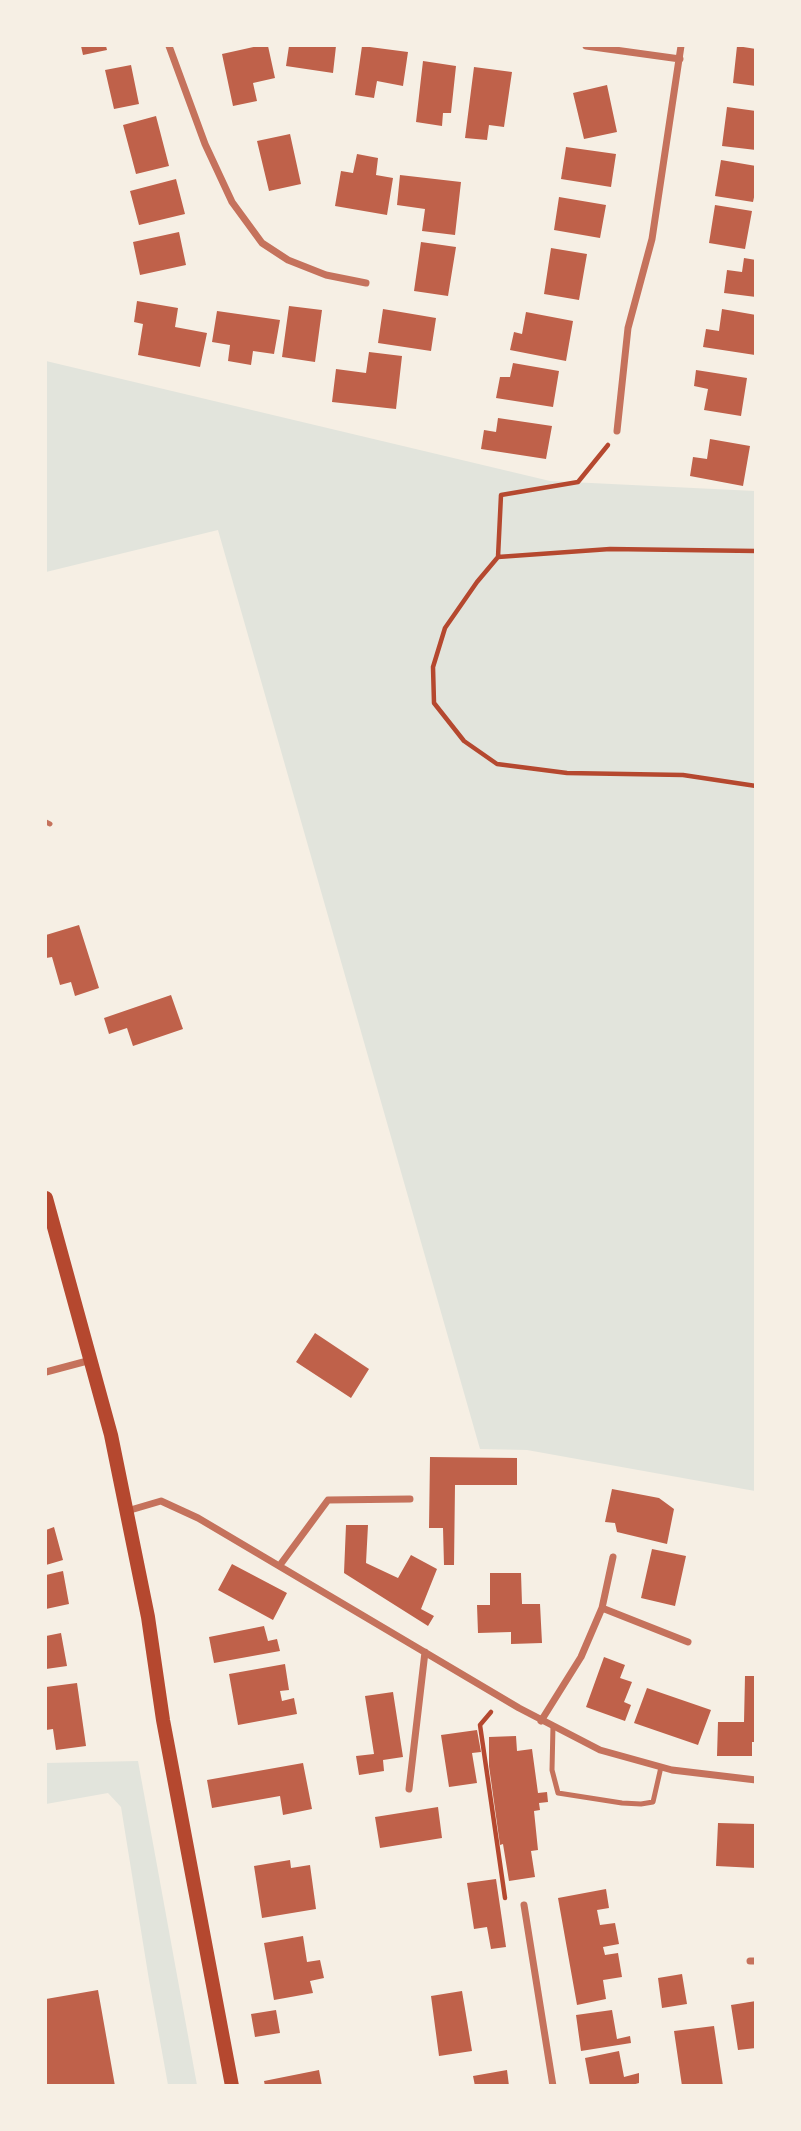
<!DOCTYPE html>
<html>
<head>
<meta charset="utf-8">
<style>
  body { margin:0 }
  #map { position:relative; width:801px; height:2131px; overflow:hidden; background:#f6efe4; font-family:Cabin,sans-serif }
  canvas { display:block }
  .frame { position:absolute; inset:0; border:47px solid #f6efe4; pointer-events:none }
</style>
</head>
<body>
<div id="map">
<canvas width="801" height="2131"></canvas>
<div class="frame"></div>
</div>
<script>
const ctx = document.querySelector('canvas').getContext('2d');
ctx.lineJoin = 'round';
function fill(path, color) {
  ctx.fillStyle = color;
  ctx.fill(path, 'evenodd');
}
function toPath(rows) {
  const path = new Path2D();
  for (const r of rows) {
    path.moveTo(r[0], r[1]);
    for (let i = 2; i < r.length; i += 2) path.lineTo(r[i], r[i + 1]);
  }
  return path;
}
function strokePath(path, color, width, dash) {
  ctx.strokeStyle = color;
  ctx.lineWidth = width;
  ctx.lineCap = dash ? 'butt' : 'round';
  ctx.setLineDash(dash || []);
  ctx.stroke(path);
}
fill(toPath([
  [46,361,550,481,755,491,755,1491,527,1450,480,1449,218,530,46,572],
  [138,1761,197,2085,168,2085,149,1980,121,1807,108,1793,46,1804,46,1763]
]), '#e2e4dc');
fill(toPath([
  [81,46,106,46,107,50,83,55],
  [258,46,268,46,275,78,253,83,257,101,233,106,222,54],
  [289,46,336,46,333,73,286,66],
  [362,46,408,52,403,86,377,81,374,98,355,95],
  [737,46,756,49,756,86,733,83],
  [423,61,456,66,451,113,443,113,442,126,416,122],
  [131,65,139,104,114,109,105,70],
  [474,67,512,72,504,127,489,125,487,140,465,138],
  [607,85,617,132,584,139,573,93],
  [727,107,756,111,756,150,722,146],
  [156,116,169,166,136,174,123,125],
  [290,134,301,184,269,191,257,141],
  [566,147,616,154,611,187,561,179],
  [357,154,378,158,376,175,393,178,387,215,335,206,341,171,353,173],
  [721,160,756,166,756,188,753,202,715,196],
  [400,175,461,182,455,235,422,231,425,209,397,205],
  [176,179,185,214,139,225,130,191],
  [559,197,606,205,600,238,554,230],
  [715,205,752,211,745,249,709,243],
  [179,232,186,265,140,275,133,242],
  [421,242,456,247,448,296,414,291],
  [551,248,587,254,579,300,544,294],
  [744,258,756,260,756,297,724,293,727,270,742,272],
  [137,301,178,308,175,327,207,333,200,367,138,355,143,324,134,322],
  [289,306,322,310,315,362,282,357],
  [383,309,436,318,431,351,378,343],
  [722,309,756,315,755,355,703,347,706,329,719,331],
  [217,311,280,320,274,354,253,351,251,365,228,361,230,345,212,342],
  [526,312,573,321,566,361,510,350,514,332,522,334],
  [369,352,402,356,396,409,332,402,336,369,366,373],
  [513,363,559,371,553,407,496,398,500,377,510,377],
  [696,370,747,378,741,416,704,410,708,389,694,386],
  [498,418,552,426,546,459,481,449,484,430,496,432],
  [710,439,750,446,743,486,690,476,693,457,707,459],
  [79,925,99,988,75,996,71,982,60,985,52,957,46,958,46,935],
  [171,995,183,1029,133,1046,127,1028,109,1034,104,1018],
  [315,1333,369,1369,351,1398,296,1362],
  [430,1457,517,1458,517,1485,455,1485,454,1565,444,1565,443,1528,429,1528],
  [612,1489,659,1498,674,1509,667,1544,617,1532,615,1523,605,1522],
  [346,1525,368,1525,366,1563,398,1578,411,1555,437,1569,421,1609,434,1616,428,1626,344,1573],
  [54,1527,63,1560,46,1565,46,1530],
  [652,1549,686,1556,675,1606,641,1598],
  [232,1564,287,1593,273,1620,218,1590],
  [63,1571,69,1604,46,1609,46,1575],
  [490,1573,521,1573,522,1604,540,1604,542,1643,511,1644,511,1632,478,1633,477,1605,490,1605],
  [264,1626,268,1641,277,1639,280,1651,214,1663,209,1637],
  [61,1633,67,1666,46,1669,46,1636],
  [604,1657,625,1665,620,1678,632,1682,624,1702,631,1705,625,1721,586,1707],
  [285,1664,289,1690,280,1691,282,1701,294,1698,297,1714,238,1725,229,1674],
  [745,1676,756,1676,756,1742,752,1742,752,1756,717,1756,718,1722,744,1722],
  [77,1683,86,1746,56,1750,53,1729,46,1730,46,1687],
  [647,1688,711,1710,698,1745,634,1723],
  [393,1692,403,1757,383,1760,384,1771,359,1775,356,1756,374,1754,365,1696],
  [477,1730,481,1752,472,1753,477,1783,449,1787,441,1735],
  [516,1736,517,1751,532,1749,538,1793,547,1792,548,1802,539,1803,540,1810,534,1811,538,1850,531,1851,535,1877,509,1881,503,1844,500,1845,489,1766,489,1737],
  [303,1763,312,1809,283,1815,280,1796,212,1808,207,1780],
  [438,1807,442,1838,380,1848,375,1817],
  [718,1823,756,1824,756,1868,716,1866],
  [290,1860,291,1868,310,1865,316,1909,262,1918,254,1866],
  [496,1879,506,1947,491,1949,487,1927,474,1929,467,1883],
  [606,1889,609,1908,597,1910,600,1925,615,1923,619,1944,603,1947,605,1955,618,1953,622,1977,603,1980,606,1999,577,2005,558,1898],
  [303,1936,307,1962,320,1960,324,1978,310,1981,313,1993,274,2000,264,1943],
  [682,1974,687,2004,662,2008,658,1978],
  [98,1990,115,2086,46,2086,46,1999],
  [462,1991,472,2051,439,2056,431,1996],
  [756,2001,756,2048,738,2050,731,2005],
  [276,2010,280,2033,255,2037,251,2014],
  [612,2010,617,2039,630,2036,631,2043,581,2051,576,2015],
  [714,2026,723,2086,682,2086,674,2031],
  [619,2051,624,2077,639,2073,639,2083,629,2086,590,2086,585,2058],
  [319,2070,322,2086,265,2086,264,2081],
  [507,2070,509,2086,475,2086,473,2076]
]), '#bf614a');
strokePath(toPath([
  [756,551,610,549,498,557,477,582,445,628,433,667,434,703,464,741,497,764,567,773,683,775,756,786],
  [498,557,501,495,578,482,608,445],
  [491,1712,480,1725,505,1898]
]), '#b5482f', 4.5);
strokePath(toPath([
  [46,822,50,824],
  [553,1726,552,1770,558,1793,622,1803,641,1804,653,1802,661,1767]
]), '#c5725c', 5);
strokePath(toPath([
  [169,46,205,144,232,202,262,243,288,260,326,275,366,283],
  [586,46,680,59],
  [617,431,628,328,652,239,681,46],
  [46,1372,91,1360],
  [127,1511,161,1501,198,1518,519,1708,600,1750,672,1770,756,1780],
  [280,1565,328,1500,410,1499],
  [602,1608,688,1642],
  [541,1721,581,1657,602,1608,613,1557],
  [409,1789,425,1652],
  [524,1905,553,2086],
  [750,1961,756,1961]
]), '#c5725c', 7);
strokePath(toPath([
  [46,1198,111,1435,148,1617,163,1720,232,2086]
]), '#b5482f', 14);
</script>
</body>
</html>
